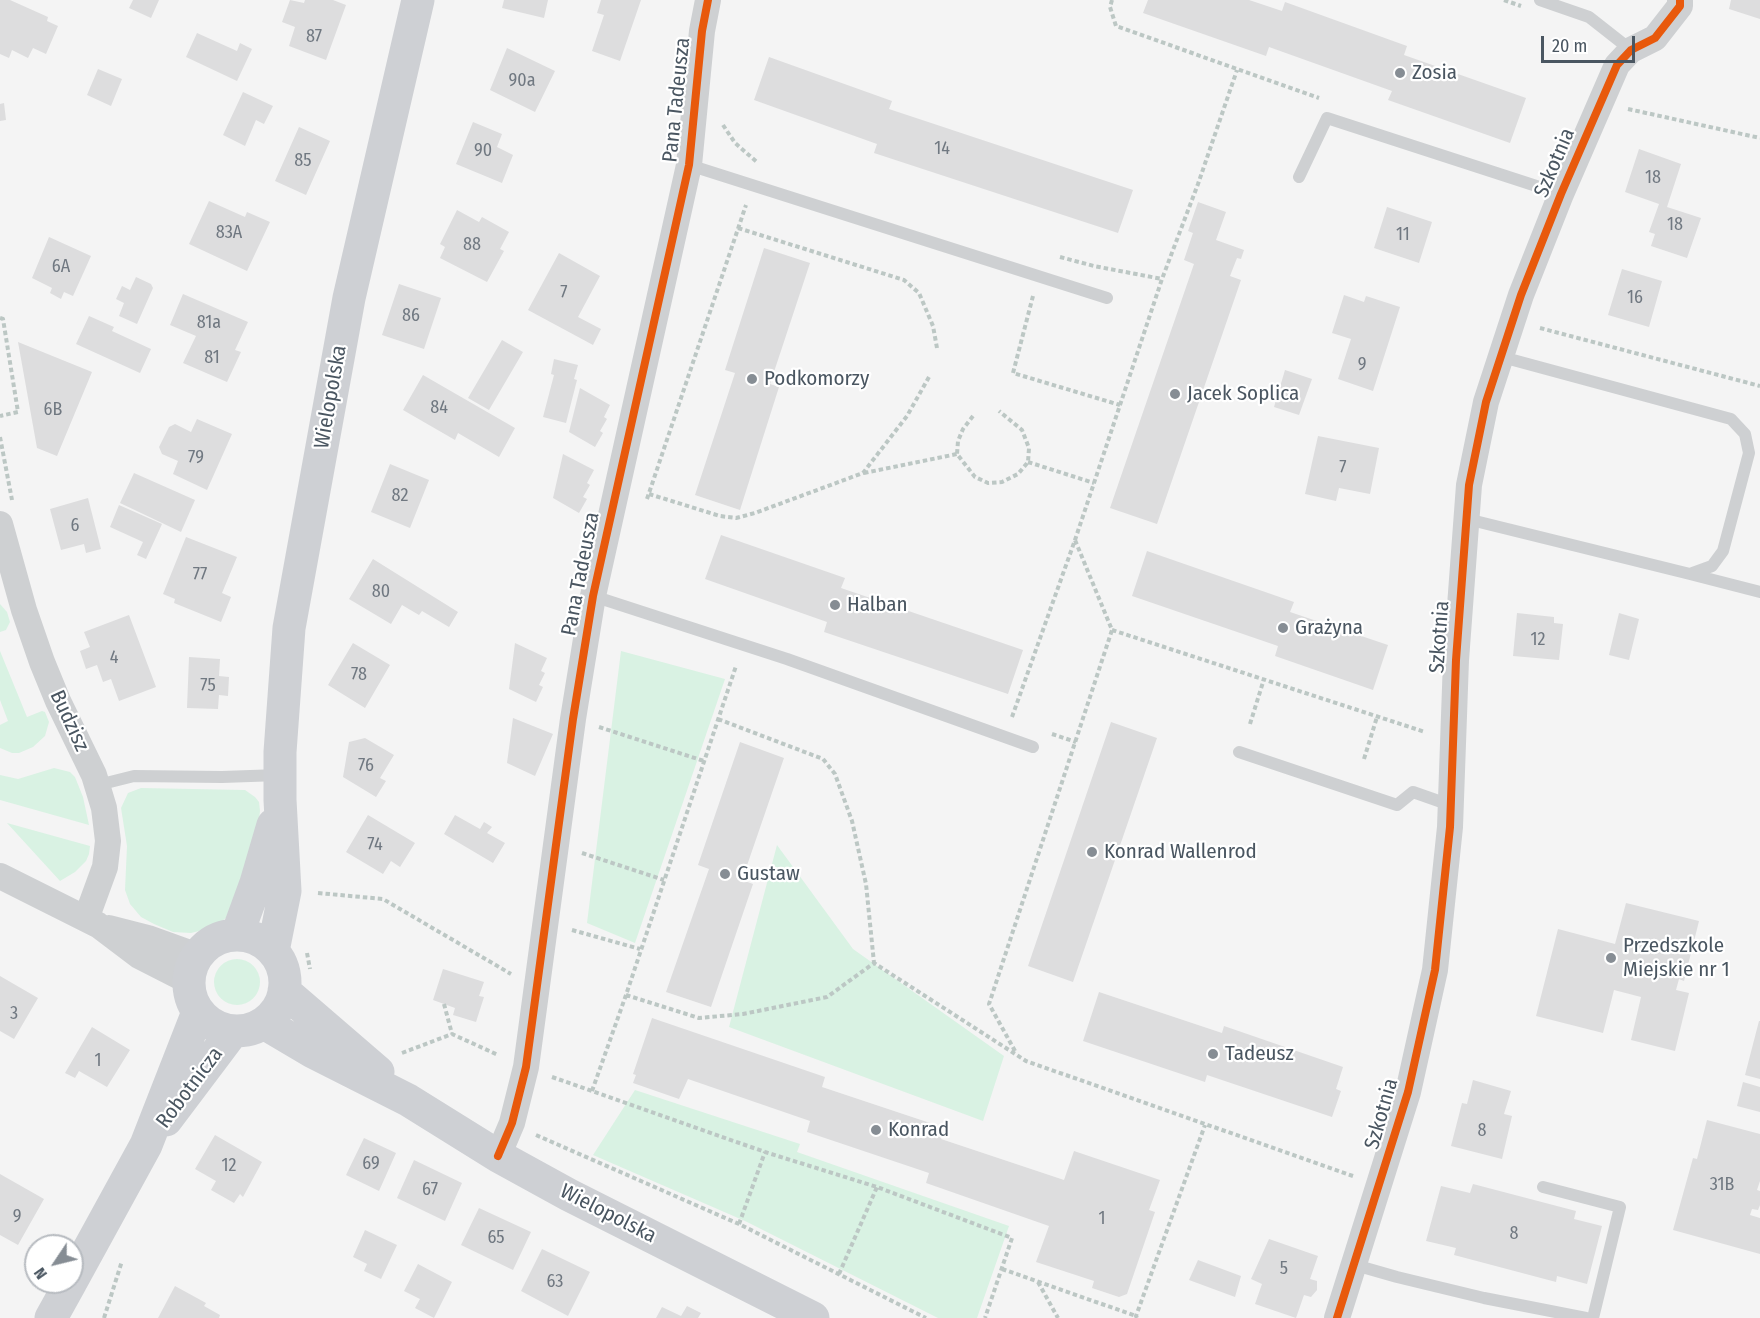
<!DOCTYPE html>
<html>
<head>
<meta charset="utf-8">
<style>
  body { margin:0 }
  #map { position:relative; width:1760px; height:1318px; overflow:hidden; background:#f4f4f4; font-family:"Fira Sans Condensed",sans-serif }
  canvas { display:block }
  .north { position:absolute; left:24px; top:1234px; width:60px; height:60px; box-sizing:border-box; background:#fff; border:2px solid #b7bbc0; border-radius:50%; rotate:235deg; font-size:16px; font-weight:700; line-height:24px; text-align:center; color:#4a5661 }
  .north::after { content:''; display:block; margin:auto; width:21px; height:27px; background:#868d94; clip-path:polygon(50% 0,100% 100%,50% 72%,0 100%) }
  .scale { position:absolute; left:1541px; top:36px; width:94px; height:27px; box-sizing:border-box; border:3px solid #4a5661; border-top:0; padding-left:8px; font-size:18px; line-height:21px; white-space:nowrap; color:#4a5661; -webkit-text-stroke:4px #fff; paint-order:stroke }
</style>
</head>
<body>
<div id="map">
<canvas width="1760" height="1318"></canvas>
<div class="north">N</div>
<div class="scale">20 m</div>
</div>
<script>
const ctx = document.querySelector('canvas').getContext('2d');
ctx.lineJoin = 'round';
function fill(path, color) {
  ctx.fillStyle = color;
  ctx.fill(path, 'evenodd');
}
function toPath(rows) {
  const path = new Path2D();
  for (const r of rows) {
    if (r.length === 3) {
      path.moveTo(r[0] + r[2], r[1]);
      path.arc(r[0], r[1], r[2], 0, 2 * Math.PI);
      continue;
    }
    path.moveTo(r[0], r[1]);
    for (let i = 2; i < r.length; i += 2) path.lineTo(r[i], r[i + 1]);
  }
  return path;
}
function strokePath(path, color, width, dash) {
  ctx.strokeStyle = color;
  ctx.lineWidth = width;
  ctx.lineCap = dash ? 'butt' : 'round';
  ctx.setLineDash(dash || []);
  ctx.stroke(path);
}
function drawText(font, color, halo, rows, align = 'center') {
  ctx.font = font + ' "Fira Sans Condensed",sans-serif';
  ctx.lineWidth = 4.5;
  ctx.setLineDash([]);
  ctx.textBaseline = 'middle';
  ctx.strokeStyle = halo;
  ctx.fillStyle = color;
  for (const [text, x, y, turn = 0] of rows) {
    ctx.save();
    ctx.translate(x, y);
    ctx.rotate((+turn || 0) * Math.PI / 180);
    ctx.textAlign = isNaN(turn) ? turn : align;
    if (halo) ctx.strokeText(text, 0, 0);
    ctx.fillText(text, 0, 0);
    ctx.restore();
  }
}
fill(toPath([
  [0,604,7,612,10,622,6,630,0,632],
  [0,651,27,717,42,711,45,712,49,722,45,736,33,747,19,753,12,753,0,748,0,725,8,721,0,700],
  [621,651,725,679,635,943,587,923],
  [54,768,70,772,75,777,83,797,89,825,0,800,0,775,18,779],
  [141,788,245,790,255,797,259,802,260,811,256,845,226,918,222,921,203,930,191,933,173,932,154,924,141,917,130,904,125,890,127,846,121,808,128,793],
  [7,823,90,846,89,854,86,861,75,872,60,881],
  [777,845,853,949,1004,1056,983,1121,729,1027],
  [237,982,23],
  [635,1090,800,1144,797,1152,1009,1226,977,1318,938,1318,745,1221,593,1155]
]), '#d9f2e3');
fill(toPath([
  [0,0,10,0,48,17,47,21,58,26,46,54,33,48,28,58,12,50,9,58,0,54],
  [133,0,159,0,151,18,129,8],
  [290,0,304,3,305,0,333,0,346,5,326,60,289,46,295,27,282,22],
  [504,0,548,0,544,18,502,8],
  [601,0,641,0,620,61,592,51,604,15,597,13],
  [1148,0,1249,0,1282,11,1285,2,1407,46,1404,55,1526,98,1510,143,1388,100,1392,91,1269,47,1266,56,1143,13],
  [1731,0,1760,0,1760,19,1729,9],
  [197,33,237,51,240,43,252,49,237,81,186,57],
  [507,48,555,71,535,112,490,90],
  [769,57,892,101,889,109,1133,190,1118,233,874,153,877,144,754,100],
  [98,69,122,79,111,106,87,95],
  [243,92,273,106,264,124,256,120,245,146,223,135],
  [4,103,6,120,0,121,0,104],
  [473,122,502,134,497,147,513,155,502,183,456,164],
  [299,127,330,141,306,195,275,181],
  [1639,149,1681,164,1667,207,1701,218,1687,258,1651,246,1655,234,1649,232,1659,204,1625,192],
  [209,201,245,217,247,212,270,222,247,271,189,244],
  [1198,202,1226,212,1216,240,1244,250,1241,259,1237,258,1230,276,1241,280,1157,524,1110,508,1194,264,1184,260,1193,233,1188,231],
  [1387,207,1432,222,1419,263,1374,248],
  [457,210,479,222,482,217,509,232,500,249,504,251,487,282,440,258,445,247,440,244],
  [49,237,91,256,73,296,64,292,61,299,50,293,52,288,32,278],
  [764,248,810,263,770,384,779,387,740,510,695,495,735,373,725,370],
  [559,253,600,276,578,317,601,329,593,345,528,310],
  [1622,269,1662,281,1649,327,1608,315],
  [136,277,151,284,153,288,137,324,119,316,124,303,116,299,122,286,130,290],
  [399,284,441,298,424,349,382,335],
  [183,294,248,322,235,350,241,352,227,382,183,363,196,336,170,325],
  [1344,295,1364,302,1366,296,1400,307,1373,391,1338,379,1351,339,1332,333],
  [89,316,114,327,112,331,151,349,140,373,76,344],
  [502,340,523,352,489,410,468,398],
  [18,342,92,372,57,456,37,448],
  [554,359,578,365,574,379,577,380,566,423,543,417,554,375,551,374],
  [1285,370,1312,379,1299,415,1274,407],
  [423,375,515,428,499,457,458,433,455,440,403,410],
  [580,388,610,405,604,417,607,419,600,431,603,433,595,447,569,432],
  [197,419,232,434,207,490,173,474,178,461,162,454,159,447,169,427,175,424,191,432],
  [1318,436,1379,448,1370,494,1339,488,1336,501,1305,494],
  [563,454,594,470,587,483,590,485,583,497,587,499,579,513,553,498],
  [390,464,429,480,410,528,371,512],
  [134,473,195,500,181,532,120,503],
  [88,498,101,549,86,553,84,544,61,550,50,509],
  [119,505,162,524,146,559,137,555,143,542,110,527],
  [721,535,845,578,841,588,1023,650,1008,694,824,632,827,622,705,579],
  [186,537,237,557,222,593,231,597,221,622,174,603,175,599,163,594],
  [1147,551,1294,602,1290,612,1388,645,1373,690,1275,656,1278,646,1132,596],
  [373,559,458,612,449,627,422,611,419,615,402,605,391,624,349,599],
  [1517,613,1554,617,1554,623,1563,624,1559,660,1513,656],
  [1619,613,1639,619,1629,660,1609,655],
  [129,615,156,687,119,701,111,679,103,682,97,665,86,669,80,651,90,647,84,632],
  [353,643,390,665,365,708,328,685],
  [515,643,547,658,541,671,545,673,539,685,543,687,536,702,509,689],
  [189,657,220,659,219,676,229,677,228,696,219,695,218,709,187,708],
  [513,718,553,734,535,776,507,763],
  [1111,722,1157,738,1073,982,1028,966],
  [365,738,394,755,380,778,386,781,376,797,343,777,349,742],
  [740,742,784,758,742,880,753,884,711,1007,666,992,709,869,698,865],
  [368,815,415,843,400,867,391,861,383,874,346,852],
  [455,815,480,829,484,822,492,827,487,833,505,843,493,863,444,834],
  [1626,903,1699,921,1684,981,1679,979,1676,990,1689,993,1675,1051,1631,1040,1641,997,1614,990,1603,1033,1536,1016,1558,929,1615,944],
  [443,969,484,982,479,996,484,997,476,1022,453,1015,455,1008,433,1000],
  [0,976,38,998,14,1039,0,1031],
  [1099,992,1222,1033,1224,1026,1343,1067,1336,1089,1341,1091,1332,1117,1207,1075,1205,1082,1083,1041],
  [652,1018,825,1077,822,1087,945,1128,941,1139,1064,1180,1074,1151,1160,1180,1149,1210,1155,1212,1127,1294,1119,1297,1092,1288,1094,1281,1036,1262,1049,1226,926,1183,929,1173,807,1132,810,1121,688,1079,679,1099,633,1083,636,1075,633,1074],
  [1759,1021,1760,1021,1760,1079,1745,1075],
  [92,1027,130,1050,107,1087,79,1071,75,1078,65,1073],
  [1473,1080,1511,1091,1504,1114,1512,1116,1502,1159,1451,1146,1462,1103,1467,1104],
  [1743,1082,1760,1087,1760,1112,1737,1106],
  [1707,1120,1760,1134,1760,1181,1757,1190,1760,1191,1760,1205,1758,1210,1752,1209,1750,1215,1760,1218,1760,1254,1673,1230,1693,1158,1697,1159],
  [215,1135,262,1162,243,1197,240,1194,234,1203,211,1190,216,1181,195,1169],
  [364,1138,396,1153,379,1191,346,1175],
  [414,1160,462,1183,445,1221,397,1198],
  [0,1174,44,1199,18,1245,0,1235],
  [1473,1184,1576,1211,1574,1219,1602,1226,1587,1284,1557,1276,1556,1282,1454,1255,1456,1248,1426,1241,1441,1186,1470,1193],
  [479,1208,531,1232,513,1270,461,1245],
  [365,1230,397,1245,381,1279,364,1271,367,1264,353,1257],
  [1269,1239,1318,1256,1310,1279,1317,1281,1317,1290,1311,1297,1304,1295,1296,1318,1255,1304,1262,1284,1251,1279],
  [542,1249,590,1272,568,1316,521,1291],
  [1198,1260,1241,1276,1235,1297,1189,1280],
  [418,1264,452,1282,434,1318,415,1308,420,1299,404,1291],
  [175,1286,206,1303,204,1306,220,1315,219,1318,158,1318],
  [687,1306,701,1313,698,1318,656,1318,662,1307,681,1316]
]), '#ddddde');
strokePath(toPath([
  [1112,0,1110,7,1116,26,1319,98],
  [1504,0,1521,6],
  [1628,109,1760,138],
  [723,125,735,143,758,163],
  [738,228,904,280,919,293,933,326,937,348],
  [1060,257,1094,266,1162,279],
  [1033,296,1013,373,1120,405],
  [0,318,3,319,18,412,0,416],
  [1540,328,1760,386],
  [973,416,963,429,958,441,957,454,975,477,988,483,1002,482,1018,474,1028,462,1029,448,1022,430,999,411],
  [0,437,12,500],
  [1028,462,1094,483],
  [864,473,957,454],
  [649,494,720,516,736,518,755,513,863,473,907,416,929,377],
  [647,499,746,205],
  [1112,630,1425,732],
  [1012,717,1075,540,1162,279,1198,184,1237,70],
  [718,719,823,759,835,774,852,821,866,884,874,963],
  [1250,724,1264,679],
  [599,727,704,761],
  [1052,734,1076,742],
  [1364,759,1377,717],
  [582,853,664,880],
  [318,893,383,899,511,974],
  [572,930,640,949],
  [307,953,310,969],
  [626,995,699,1018,743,1014,827,997,874,963,1026,1061,1353,1176],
  [444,1004,452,1034],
  [1015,1051,989,1004,1112,630,1075,540],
  [402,1053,452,1034,498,1055],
  [552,1077,765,1152,877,1187,1012,1238,985,1318],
  [592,1091,626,995,736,666],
  [536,1135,739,1224,926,1318],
  [739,1224,765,1152],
  [1002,1269,1136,1316],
  [839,1274,877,1187],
  [1038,1282,1058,1318],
  [104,1318,122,1261],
  [1137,1318,1136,1316,1205,1125]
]), '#bcc7c4', 4, [4.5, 3]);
strokePath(toPath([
  [1540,0,1589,17,1631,50],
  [689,165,1107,298],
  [1299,177,1327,118,1561,194],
  [1467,519,1690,574,1712,566,1723,551,1749,453,1745,434,1731,419,1502,357],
  [1690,574,1760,592],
  [593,596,787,659,1033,747],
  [1239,752,1397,805,1413,792,1450,805],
  [98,785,134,776,222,777,279,775],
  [1543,1187,1620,1207,1593,1318],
  [1355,1265,1397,1277,1484,1298,1586,1318]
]), '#ced0d2', 12);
strokePath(toPath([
  [0,524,24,610,42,662,58,701,94,775,104,808,108,841,105,867,86,919],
  [0,876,98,925,139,956,188,981],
  [109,928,148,938,198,956],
  [498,1156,512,1123,526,1067,573,719,593,596,689,165,702,31,708,0],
  [1337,1318,1408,1092,1435,970,1450,827,1456,660,1469,485,1486,402,1521,295,1561,194,1617,65,1631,50,1655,38,1680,6,1680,0]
]), '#ced0d2', 26);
strokePath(toPath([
  [237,935,256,883,273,825],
  [237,983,48],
  [273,951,285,891,280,800,280,752,289,628,349,298,418,0],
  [284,991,378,1072],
  [264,1023,313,1052,408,1100,498,1156,569,1195,813,1318],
  [166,1120,233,1031],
  [72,1280,146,1145,198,1012],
  [51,1318,71,1282]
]), '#ced0d4', 33);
strokePath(toPath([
  [498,1156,512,1123,526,1067,573,719,593,596,689,165,702,31,708,0],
  [1337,1318,1408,1092,1435,970,1450,827,1456,660,1469,485,1486,402,1521,295,1561,194,1617,65,1631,50,1655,38,1680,6,1680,0]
]), '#e8590c', 8);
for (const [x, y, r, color] of [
  [1400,73,6,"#868d94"],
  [752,379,6,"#868d94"],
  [1175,394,6,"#868d94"],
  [835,605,6,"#868d94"],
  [1283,628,6,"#868d94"],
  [1092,852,6,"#868d94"],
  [725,874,6,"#868d94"],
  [1611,958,6,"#868d94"],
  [1213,1054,6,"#868d94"],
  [876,1130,6,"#868d94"]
]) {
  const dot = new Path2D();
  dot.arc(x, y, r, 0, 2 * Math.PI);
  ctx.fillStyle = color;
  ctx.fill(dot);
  strokePath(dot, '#fff', 2);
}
drawText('18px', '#707881', null, [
  ["87",314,37],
  ["90a",522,81],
  ["14",942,149],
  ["90",483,151],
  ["85",303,161],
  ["18",1653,178],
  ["18",1675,225],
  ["83A",229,233],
  ["11",1403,235],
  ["88",472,245],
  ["6A",61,267],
  ["7",564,293],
  ["16",1635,298],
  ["86",411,316],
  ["81a",209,323],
  ["81",212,358],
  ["9",1362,365],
  ["84",439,408],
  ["6B",53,410],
  ["79",196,458],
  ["7",1343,468],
  ["82",400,496],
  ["6",75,526],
  ["77",200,575],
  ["80",381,592],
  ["12",1538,640],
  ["4",114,658],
  ["78",359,675],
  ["75",208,686],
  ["76",366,766],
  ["74",375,845],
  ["3",14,1014],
  ["1",98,1061],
  ["8",1482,1131],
  ["69",371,1164],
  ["12",229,1166],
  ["31B",1722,1185],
  ["67",430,1190],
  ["9",17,1217],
  ["1",1102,1219],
  ["8",1514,1234],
  ["65",496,1238],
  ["5",1284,1269],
  ["63",555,1282]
]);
drawText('21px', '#4a5661', '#fff', [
  ["Zosia",1412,73],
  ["Podkomorzy",764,379],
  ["Jacek Soplica",1187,394],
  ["Halban",847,605],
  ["Grażyna",1295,628],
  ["Konrad Wallenrod",1104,852],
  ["Gustaw",737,874],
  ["Przedszkole",1623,946],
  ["Miejskie nr 1",1623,970],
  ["Tadeusz",1225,1054],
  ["Konrad",888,1130]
], 'left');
drawText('21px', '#4a5661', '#fff', [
  ["Pana Tadeusza",677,100,-84],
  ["Szkotnia",1555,163,-67],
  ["Wielopolska",331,397,-80],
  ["Pana Tadeusza",581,574,-79],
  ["Szkotnia",1440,637,-86],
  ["Budzisz",69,721,65],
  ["Robotnicza",190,1088,-53],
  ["Szkotnia",1382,1114,-74],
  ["Wielopolska",608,1214,27]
]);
</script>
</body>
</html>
